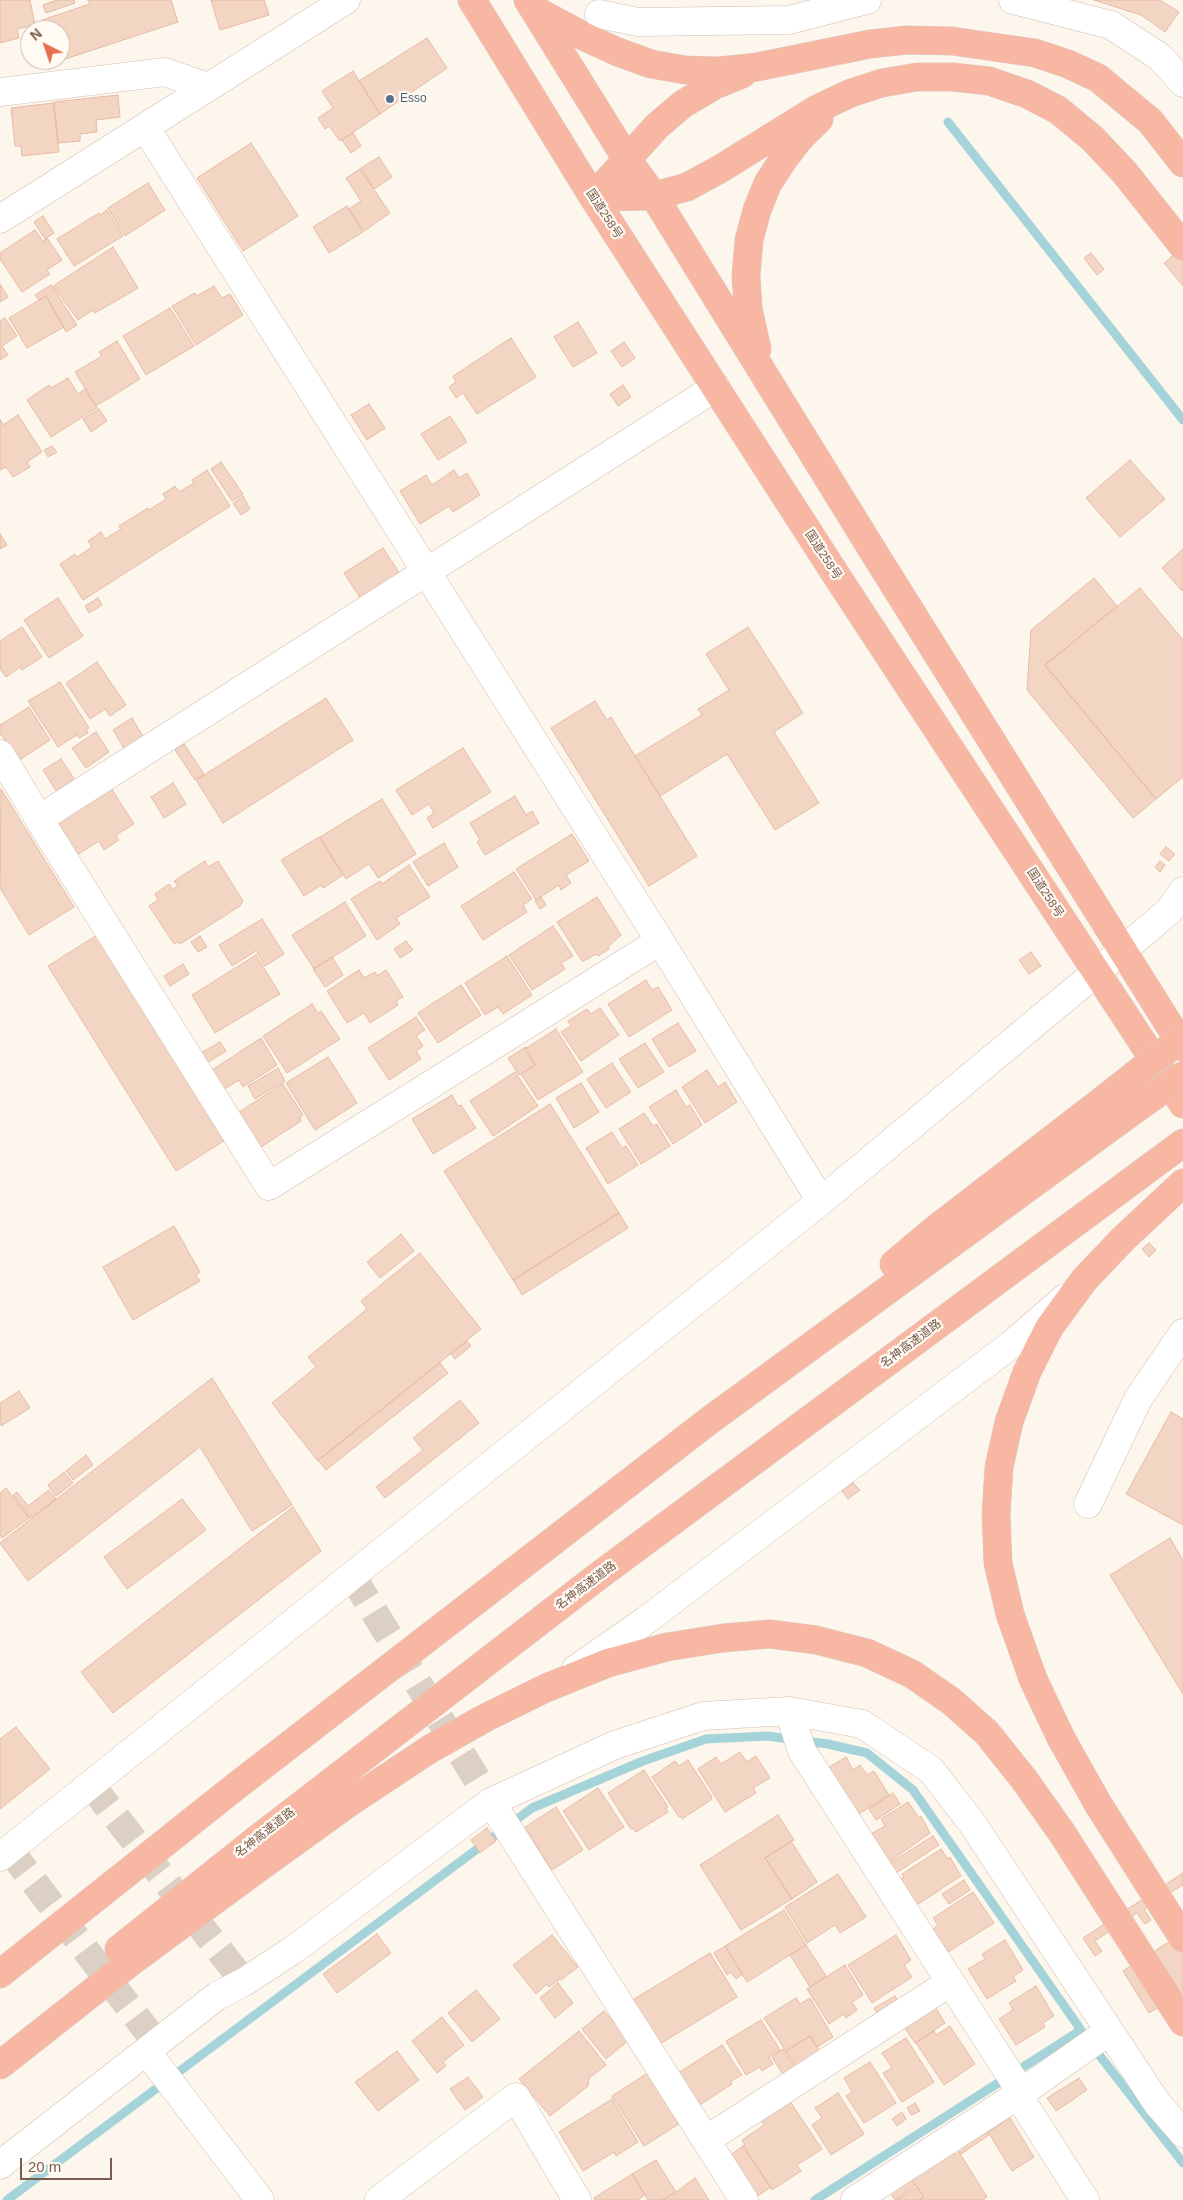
<!DOCTYPE html>
<html>
<head>
<meta charset="utf-8">
<style>
  body { margin:0 }
  #map { position:relative; width:1183px; height:2200px; overflow:hidden; background:#fdf6ec; font-family:Helvetica,sans-serif }
  canvas { display:block }
  .north { position:absolute; left:20px; top:20px; width:50px; height:50px; box-sizing:border-box; background:#fffaf3; border:1px solid #cabbb1; border-radius:50%; rotate:319deg; font-size:14px; font-weight:700; line-height:20px; text-align:center; color:#7a5c4d }
  .north::after { content:''; display:block; margin:auto; width:18px; height:22px; background:#e76f51; clip-path:polygon(50% 0,100% 100%,50% 72%,0 100%) }
  .scale { position:absolute; left:20px; top:2158px; width:92px; height:22px; box-sizing:border-box; border:2px solid #7a5c4d; border-top:0; padding-left:6px; font-size:15px; line-height:18px; white-space:nowrap; color:#7a5c4d; -webkit-text-stroke:4px #fffaf3; paint-order:stroke }
</style>
</head>
<body>
<div id="map">
<canvas width="1183" height="2200"></canvas>
<div class="north">N</div>
<div class="scale">20 m</div>
</div>
<script>
const ctx = document.querySelector('canvas').getContext('2d');
ctx.lineJoin = 'round';
function toPath(rows) {
  const path = new Path2D();
  for (const r of rows) {
    path.moveTo(r[0], r[1]);
    for (let i = 2; i < r.length; i += 2) path.lineTo(r[i], r[i + 1]);
  }
  return path;
}
function strokePath(path, color, width, dash) {
  ctx.strokeStyle = color;
  ctx.lineWidth = width;
  ctx.lineCap = dash ? 'butt' : 'round';
  ctx.setLineDash(dash || []);
  ctx.stroke(path);
}
function fill(path, color) {
  ctx.fillStyle = color;
  ctx.fill(path, 'evenodd');
}
function drawText(font, color, halo, rows, align = 'center') {
  ctx.font = font + ' Helvetica,"Noto Sans JP",sans-serif';
  ctx.lineWidth = 4.5;
  ctx.setLineDash([]);
  ctx.textBaseline = 'middle';
  ctx.strokeStyle = halo;
  ctx.fillStyle = color;
  for (const [text, x, y, turn = 0] of rows) {
    ctx.save();
    ctx.translate(x, y);
    ctx.rotate((+turn || 0) * Math.PI / 180);
    ctx.textAlign = isNaN(turn) ? turn : align;
    if (halo) ctx.strokeText(text, 0, 0);
    ctx.fillText(text, 0, 0);
    ctx.restore();
  }
}
strokePath(toPath([
  [948,122,1183,420],
  [1093,2047,1183,2163],
  [7,2200,532,1808,643,1761,706,1739,767,1736,828,1744,867,1753,913,1790,1081,2030,815,2200]
]), '#a5d3da', 9);
const building = toPath([
  [0,0,30,0,35,25,17,29,19,38,0,43,0,0],
  [57,0,74,0,75,3,46,13,43,5,57,0],
  [88,0,171,0,178,22,56,62,56,60,60,60,60,30,46,30,42,20,90,4,88,0],
  [211,0,264,0,269,15,220,30,211,0],
  [1094,0,1160,0,1179,12,1165,32,1141,15,1094,0],
  [37,28,38,30,30,30,29,46,25,31,37,28],
  [427,38,447,68,380,114,359,81,427,38],
  [353,71,380,114,340,141,329,126,325,129,318,118,333,108,322,91,353,71],
  [118,95,120,117,96,120,97,132,80,134,80,141,58,143,54,102,118,95],
  [53,103,59,152,22,156,21,146,15,146,11,108,53,103],
  [353,133,361,146,351,153,342,140,353,133],
  [251,143,298,216,243,251,197,178,251,143],
  [379,157,392,177,374,189,361,168,379,157],
  [360,169,390,213,364,231,349,209,361,201,346,178,360,169],
  [148,183,165,210,125,236,108,208,148,183],
  [347,206,363,232,329,253,313,227,347,206],
  [107,210,123,236,74,266,57,239,99,213,100,215,107,210],
  [43,216,54,233,45,239,34,222,43,216],
  [35,230,43,241,47,238,62,260,47,270,50,274,22,292,0,259,0,253,35,230],
  [113,247,138,288,95,313,93,310,78,320,53,286,113,247],
  [1183,247,1183,286,1164,263,1183,247],
  [1091,253,1104,269,1097,275,1084,258,1091,253],
  [0,284,8,297,0,302,0,284],
  [51,285,77,325,66,332,46,296,39,300,35,295,51,285],
  [214,286,222,298,230,294,243,315,196,345,172,306,195,293,197,296,214,286],
  [46,296,64,327,27,348,9,318,46,296],
  [170,308,194,346,146,375,123,336,170,308],
  [5,318,17,336,2,346,8,355,0,360,0,321,5,318],
  [578,322,597,353,573,367,554,337,578,322],
  [511,338,536,377,477,414,463,393,456,398,449,387,456,382,453,376,511,338],
  [117,341,140,379,96,406,75,372,102,356,99,352,117,341],
  [624,342,635,358,622,367,611,351,624,342],
  [68,378,78,394,85,389,97,408,51,437,27,400,49,385,51,388,68,378],
  [623,385,631,397,618,406,610,394,623,385],
  [369,404,385,428,367,440,351,415,369,404],
  [99,409,107,421,91,432,83,419,99,409],
  [18,415,42,452,27,462,30,467,13,477,6,467,0,470,0,419,3,425,18,415],
  [450,416,467,442,438,460,421,434,450,416],
  [52,446,57,452,48,457,44,450,52,446],
  [1130,460,1165,499,1120,537,1086,498,1130,460],
  [221,462,243,494,232,501,211,469,221,462],
  [207,470,230,506,83,600,60,564,75,554,77,557,92,547,88,541,101,532,105,539,121,529,119,526,148,508,149,510,166,499,163,494,175,486,179,492,194,483,192,480,207,470],
  [454,470,459,478,467,473,480,495,453,512,449,506,420,524,400,491,426,475,432,485,454,470],
  [243,496,250,509,241,515,233,503,243,496],
  [0,534,7,545,0,549,0,534],
  [383,548,400,574,361,599,344,573,383,548],
  [1183,549,1183,590,1182,591,1162,568,1183,549],
  [1094,578,1117,606,1045,665,1156,799,1133,818,1027,690,1031,630,1094,578],
  [1140,588,1183,640,1183,777,1156,799,1045,665,1140,588],
  [58,598,83,636,49,658,24,620,58,598],
  [98,598,102,605,89,613,85,606,98,598],
  [22,627,42,657,22,670,20,667,6,677,0,669,0,641,22,627],
  [748,627,803,713,774,732,819,803,775,830,727,754,660,796,635,756,702,715,698,709,729,690,706,654,748,627],
  [97,662,126,705,110,716,105,709,90,719,66,683,97,662],
  [60,682,89,728,86,730,88,733,79,738,77,735,58,747,28,701,60,682],
  [326,698,353,740,223,823,196,780,326,698],
  [595,701,607,720,611,717,697,856,649,886,551,728,595,701],
  [29,707,50,740,18,761,0,733,0,725,29,707],
  [132,718,144,738,125,750,113,730,132,718],
  [96,732,109,752,86,768,72,748,96,732],
  [184,744,204,774,195,780,175,750,184,744],
  [463,748,491,792,433,828,427,818,434,813,429,804,412,815,396,790,463,748],
  [61,759,75,780,57,792,43,770,61,759],
  [173,783,186,804,164,818,151,797,173,783],
  [111,788,134,824,116,835,119,840,104,850,99,841,77,855,57,821,111,788],
  [1,789,74,907,29,935,0,888,1,789],
  [515,796,526,815,532,811,539,823,485,855,477,842,480,840,470,823,515,796],
  [382,799,416,854,378,878,369,864,346,879,320,837,382,799],
  [572,834,589,861,566,875,571,883,561,890,559,885,536,900,516,869,572,834],
  [319,837,343,875,323,888,321,885,304,896,281,860,319,837],
  [444,843,458,867,428,886,413,862,444,843],
  [1166,847,1175,854,1169,861,1160,854,1166,847],
  [205,861,208,867,218,861,243,901,240,906,180,944,178,942,174,944,149,906,158,900,155,894,169,884,173,889,178,886,174,881,205,861],
  [1160,861,1165,865,1160,872,1155,867,1160,861],
  [409,865,430,897,396,918,400,924,377,940,351,899,380,881,382,884,409,865],
  [514,872,532,899,523,905,527,912,483,940,461,906,514,872],
  [541,897,546,905,540,909,535,901,541,897],
  [597,897,621,935,608,947,609,949,598,956,596,954,584,961,582,961,557,922,597,897],
  [345,902,366,936,314,969,292,935,345,902],
  [262,919,284,954,265,966,256,951,232,966,219,945,262,919],
  [553,926,573,956,561,963,565,969,532,990,509,955,553,926],
  [97,935,224,1141,176,1171,48,966,97,935],
  [200,936,207,947,198,952,191,942,200,936],
  [406,941,413,950,400,958,394,949,406,941],
  [1031,952,1041,966,1029,974,1019,960,1031,952],
  [256,955,280,994,215,1033,192,995,256,955],
  [507,956,532,995,503,1014,498,1007,485,1015,465,983,507,956],
  [332,957,343,975,325,987,313,969,332,957],
  [183,964,189,974,170,986,164,976,183,964],
  [359,970,364,978,375,972,377,976,386,970,403,997,396,1001,398,1005,370,1023,364,1013,347,1023,327,991,359,970],
  [646,980,652,990,658,987,672,1010,629,1037,608,1004,646,980],
  [461,985,481,1015,438,1043,418,1013,461,985],
  [312,1004,318,1013,321,1011,340,1039,287,1073,263,1036,312,1004],
  [600,1008,619,1035,581,1061,561,1032,571,1026,568,1021,587,1009,591,1014,600,1008],
  [416,1017,425,1030,416,1036,423,1046,416,1051,421,1059,389,1080,368,1048,416,1017],
  [678,1023,696,1051,669,1067,652,1039,678,1023],
  [556,1029,583,1072,538,1100,521,1074,535,1065,525,1049,556,1029],
  [261,1038,277,1065,243,1087,239,1080,221,1091,209,1072,261,1038],
  [220,1042,226,1051,205,1064,199,1054,220,1042],
  [645,1043,664,1072,638,1088,619,1059,645,1043],
  [526,1047,535,1065,519,1075,508,1058,526,1047],
  [328,1057,357,1103,315,1130,286,1083,328,1057],
  [612,1063,631,1092,606,1108,587,1079,612,1063],
  [278,1068,285,1081,255,1099,248,1086,278,1068],
  [707,1070,718,1087,725,1082,737,1102,705,1123,682,1087,707,1070],
  [515,1072,538,1106,493,1136,470,1101,515,1072],
  [581,1083,599,1112,574,1128,556,1098,581,1083],
  [283,1084,303,1115,300,1118,301,1121,261,1147,239,1112,283,1084],
  [676,1090,686,1107,690,1105,702,1125,673,1144,649,1107,676,1090],
  [452,1095,458,1106,461,1105,476,1128,433,1154,412,1119,452,1095],
  [550,1104,619,1213,513,1280,444,1171,550,1104],
  [644,1113,653,1126,657,1124,670,1146,641,1164,619,1129,644,1113],
  [612,1132,622,1148,626,1146,638,1165,608,1184,586,1148,612,1132],
  [619,1213,628,1228,522,1295,513,1280,619,1213],
  [174,1226,200,1272,196,1275,200,1281,133,1320,103,1267,174,1226],
  [401,1234,414,1251,380,1278,367,1262,401,1234],
  [1149,1243,1156,1250,1149,1257,1142,1249,1149,1243],
  [420,1253,481,1329,318,1461,272,1403,316,1367,308,1357,367,1309,361,1301,420,1253],
  [467,1341,471,1346,455,1359,451,1354,467,1341],
  [440,1363,448,1373,326,1470,318,1460,440,1363],
  [212,1378,292,1505,252,1531,200,1447,28,1581,0,1543,212,1378],
  [19,1391,30,1408,1,1426,0,1403,19,1391],
  [460,1400,479,1423,385,1498,376,1487,423,1450,413,1438,460,1400],
  [1171,1412,1183,1419,1183,1525,1126,1494,1171,1412],
  [86,1455,93,1465,73,1480,66,1471,86,1455],
  [64,1472,73,1483,56,1496,48,1485,64,1472],
  [853,1483,860,1490,848,1499,842,1491,853,1483],
  [6,1488,29,1518,2,1538,0,1535,0,1493,6,1488],
  [49,1490,56,1499,30,1518,13,1495,17,1492,28,1506,49,1490],
  [182,1499,206,1530,127,1589,104,1557,182,1499],
  [293,1507,321,1551,113,1713,81,1672,293,1507],
  [1170,1538,1183,1560,1183,1694,1110,1575,1170,1538],
  [16,1727,50,1769,0,1809,0,1739,16,1727],
  [740,1752,747,1762,756,1756,770,1778,753,1788,756,1793,725,1812,698,1769,716,1757,721,1764,740,1752],
  [846,1757,853,1770,860,1765,867,1775,874,1771,889,1795,857,1815,828,1768,846,1757],
  [688,1760,712,1797,711,1800,682,1819,681,1816,679,1817,652,1777,675,1761,679,1766,688,1760],
  [644,1770,668,1807,666,1808,668,1812,636,1832,633,1828,631,1829,608,1793,644,1770],
  [598,1788,624,1827,589,1850,563,1811,598,1788],
  [893,1793,900,1804,876,1820,869,1809,893,1793],
  [908,1802,919,1818,921,1816,930,1833,889,1862,871,1834,885,1826,881,1819,908,1802],
  [556,1807,583,1850,552,1870,525,1827,556,1807],
  [778,1815,794,1840,765,1858,792,1899,741,1930,700,1865,778,1815],
  [487,1828,496,1841,480,1853,471,1840,487,1828],
  [933,1836,939,1845,896,1873,890,1863,933,1836],
  [791,1841,817,1882,792,1899,765,1858,791,1841],
  [941,1849,948,1859,950,1857,961,1876,915,1906,899,1880,904,1877,902,1874,941,1849],
  [1183,1873,1183,1885,1144,1909,1151,1920,1145,1924,1137,1913,1095,1941,1102,1951,1095,1956,1083,1938,1183,1873],
  [838,1874,866,1917,840,1933,835,1925,807,1943,785,1907,838,1874],
  [964,1880,970,1890,949,1904,942,1894,964,1880],
  [973,1892,994,1923,948,1952,933,1929,938,1925,933,1918,973,1892],
  [784,1910,806,1945,747,1982,725,1946,784,1910],
  [1183,1933,1183,1992,1149,2013,1123,1971,1183,1933],
  [377,1934,391,1953,337,1993,323,1974,377,1934],
  [552,1935,578,1967,561,1980,560,1979,549,1987,547,1984,536,1994,513,1965,552,1935],
  [896,1935,911,1960,904,1965,912,1977,872,2003,848,1965,896,1935],
  [1005,1940,1023,1970,1013,1977,1016,1981,987,1999,968,1969,985,1959,982,1954,1005,1940],
  [806,1945,826,1976,810,1987,790,1955,806,1945],
  [725,1946,742,1974,736,1979,731,1972,727,1975,714,1953,725,1946],
  [710,1953,737,1997,658,2045,631,2001,710,1953],
  [845,1965,863,1995,852,2002,857,2010,846,2018,844,2014,829,2024,807,1989,845,1965],
  [558,1983,573,2003,555,2018,540,1998,558,1983],
  [1036,1986,1054,2016,1043,2023,1045,2027,1016,2045,999,2019,1013,2010,1009,2003,1036,1986],
  [476,1990,500,2019,472,2042,448,2013,476,1990],
  [895,1996,900,2005,880,2018,874,2008,895,1996],
  [796,1998,800,2004,810,1998,833,2037,817,2047,810,2036,786,2051,764,2018,796,1998],
  [935,2007,945,2023,915,2043,904,2027,935,2007],
  [604,2011,629,2040,606,2059,582,2029,604,2011],
  [442,2017,464,2045,443,2062,446,2066,437,2073,412,2041,442,2017],
  [761,2020,780,2050,769,2057,773,2064,762,2071,760,2067,746,2075,726,2041,761,2020],
  [950,2026,975,2064,944,2085,916,2043,934,2031,936,2035,950,2026],
  [579,2031,606,2065,589,2078,588,2086,550,2116,519,2079,579,2031],
  [810,2036,821,2053,797,2068,786,2051,810,2036],
  [906,2038,934,2082,902,2102,883,2073,892,2068,882,2053,906,2038],
  [722,2045,742,2075,731,2081,732,2084,698,2106,678,2073,722,2045],
  [783,2049,796,2069,784,2076,772,2057,783,2049],
  [397,2051,419,2080,378,2111,355,2082,397,2051],
  [870,2062,896,2103,864,2123,846,2096,852,2092,844,2078,870,2062],
  [649,2072,682,2122,644,2146,612,2096,649,2072],
  [468,2077,483,2097,465,2110,450,2089,468,2077],
  [1079,2078,1087,2090,1056,2111,1047,2098,1079,2078],
  [838,2093,864,2134,831,2155,812,2125,822,2118,815,2108,838,2093],
  [612,2099,638,2142,616,2156,614,2152,583,2171,559,2132,612,2099],
  [789,2100,822,2149,797,2165,801,2171,772,2190,743,2146,745,2145,742,2140,764,2125,760,2119,789,2100],
  [915,2103,920,2111,911,2115,907,2108,915,2103],
  [902,2112,906,2119,897,2126,892,2119,902,2112],
  [1010,2118,1034,2157,1012,2171,988,2132,1010,2118],
  [984,2128,989,2135,961,2154,956,2146,984,2128],
  [743,2146,771,2187,756,2197,729,2156,743,2146],
  [951,2150,955,2155,959,2152,987,2197,983,2200,919,2200,924,2197,910,2176,951,2150],
  [656,2160,676,2192,662,2200,648,2200,632,2174,656,2160],
  [632,2174,645,2195,638,2200,595,2200,594,2198,632,2174],
  [908,2175,915,2186,895,2200,888,2189,908,2175],
  [695,2178,709,2200,662,2200,676,2192,695,2178],
  [917,2187,924,2197,919,2200,897,2200,917,2187]
]);
fill(building, '#f3d5c3');
strokePath(building, '#e6bba3', 1);
strokePath(toPath([
  [352,1576,491,1802],
  [91,1785,244,1982],
  [9,1849,157,2044]
]), '#dcd0c4', 28, [28, 14]);
const minor = toPath([
  [1013,0,1111,25,1160,57,1183,83],
  [599,14,638,22,789,20,867,0],
  [0,92,165,72,207,87],
  [145,127,660,941,821,1201],
  [0,219,346,0],
  [0,754,39,819],
  [660,941,269,1186,39,819,716,387],
  [1088,1504,1138,1399,1183,1333],
  [576,1669,645,1621,1012,1344,1065,1298],
  [789,1711,802,1751,1016,2084,1018,2095,1085,2200],
  [491,1802,744,2200],
  [0,1857,821,1201,1123,950,1169,911,1183,891],
  [147,2052,260,2200],
  [706,2140,949,1983],
  [0,2165,217,1996,244,1982,293,1950,491,1802,615,1745,703,1716,789,1711,862,1724,931,1770,972,1823,1157,2103,1183,2133],
  [379,2200,516,2097,577,2200],
  [855,2200,1018,2095,1108,2032]
]);
const highway = toPath([
  [472,0,593,197,838,578,1183,1104],
  [528,0,626,158,654,196,873,551,1183,1047],
  [535,10,587,38,618,52,651,64,685,70,719,71,757,67,870,44,907,40,952,41,1035,53,1068,64,1098,78,1150,121,1183,163],
  [593,197,654,196,687,187,720,169,817,109,851,93,882,83,917,77,953,77,989,81,1027,94,1058,110,1092,138,1125,173,1183,246],
  [593,197,657,126,683,104,715,85,742,74],
  [757,349,748,308,746,276,749,240,757,210,768,183,783,160,800,138,819,119],
  [1183,1183,1124,1238,1084,1280,1049,1328,1027,1372,1009,1422,999,1467,996,1514,998,1563,1010,1614,1033,1679,1061,1738,1098,1804,1183,1938],
  [894,1264,933,1231,1103,1100],
  [119,1949,256,1840,597,1577,1183,1143],
  [0,1974,235,1787,710,1420,1119,1121],
  [0,2065,132,1961,257,1869,350,1802,430,1749,485,1718,546,1688,608,1663,667,1647,723,1638,770,1634,816,1640,867,1653,912,1674,951,1701,987,1733,1023,1778,1062,1833,1183,2022]
]);
strokePath(minor, '#d1beb0', 29);
strokePath(highway, '#dad1cd', 29);
strokePath(minor, '#fff', 28);
strokePath(highway, '#f7b7a3', 28);
const highwayBridge = toPath([
  [1103,1100,1183,1037],
  [1119,1121,1183,1075]
]);
strokePath(highwayBridge, '#dad1cd', 29, []);
strokePath(highwayBridge, '#f7b7a3', 28);
for (const [x, y, r, color] of [
  [390,99,5,"#5c6f8a"]
]) {
  const dot = new Path2D();
  dot.arc(x, y, r, 0, 2 * Math.PI);
  ctx.fillStyle = color;
  ctx.fill(dot);
  strokePath(dot, '#fffaf3', 2);
}
drawText('12px', '#4e5e75', '#fffaf3', [
  ["Esso",400,99]
], 'left');
drawText('12px', '#7a5c4d', '#fffaf3', [
  ["国道258号",604,214,57],
  ["国道258号",823,555,57],
  ["国道258号",1045,893,57],
  ["名神高速道路",911,1344,-37],
  ["名神高速道路",586,1586,-37],
  ["名神高速道路",265,1833,-38]
]);
</script>
</body>
</html>
